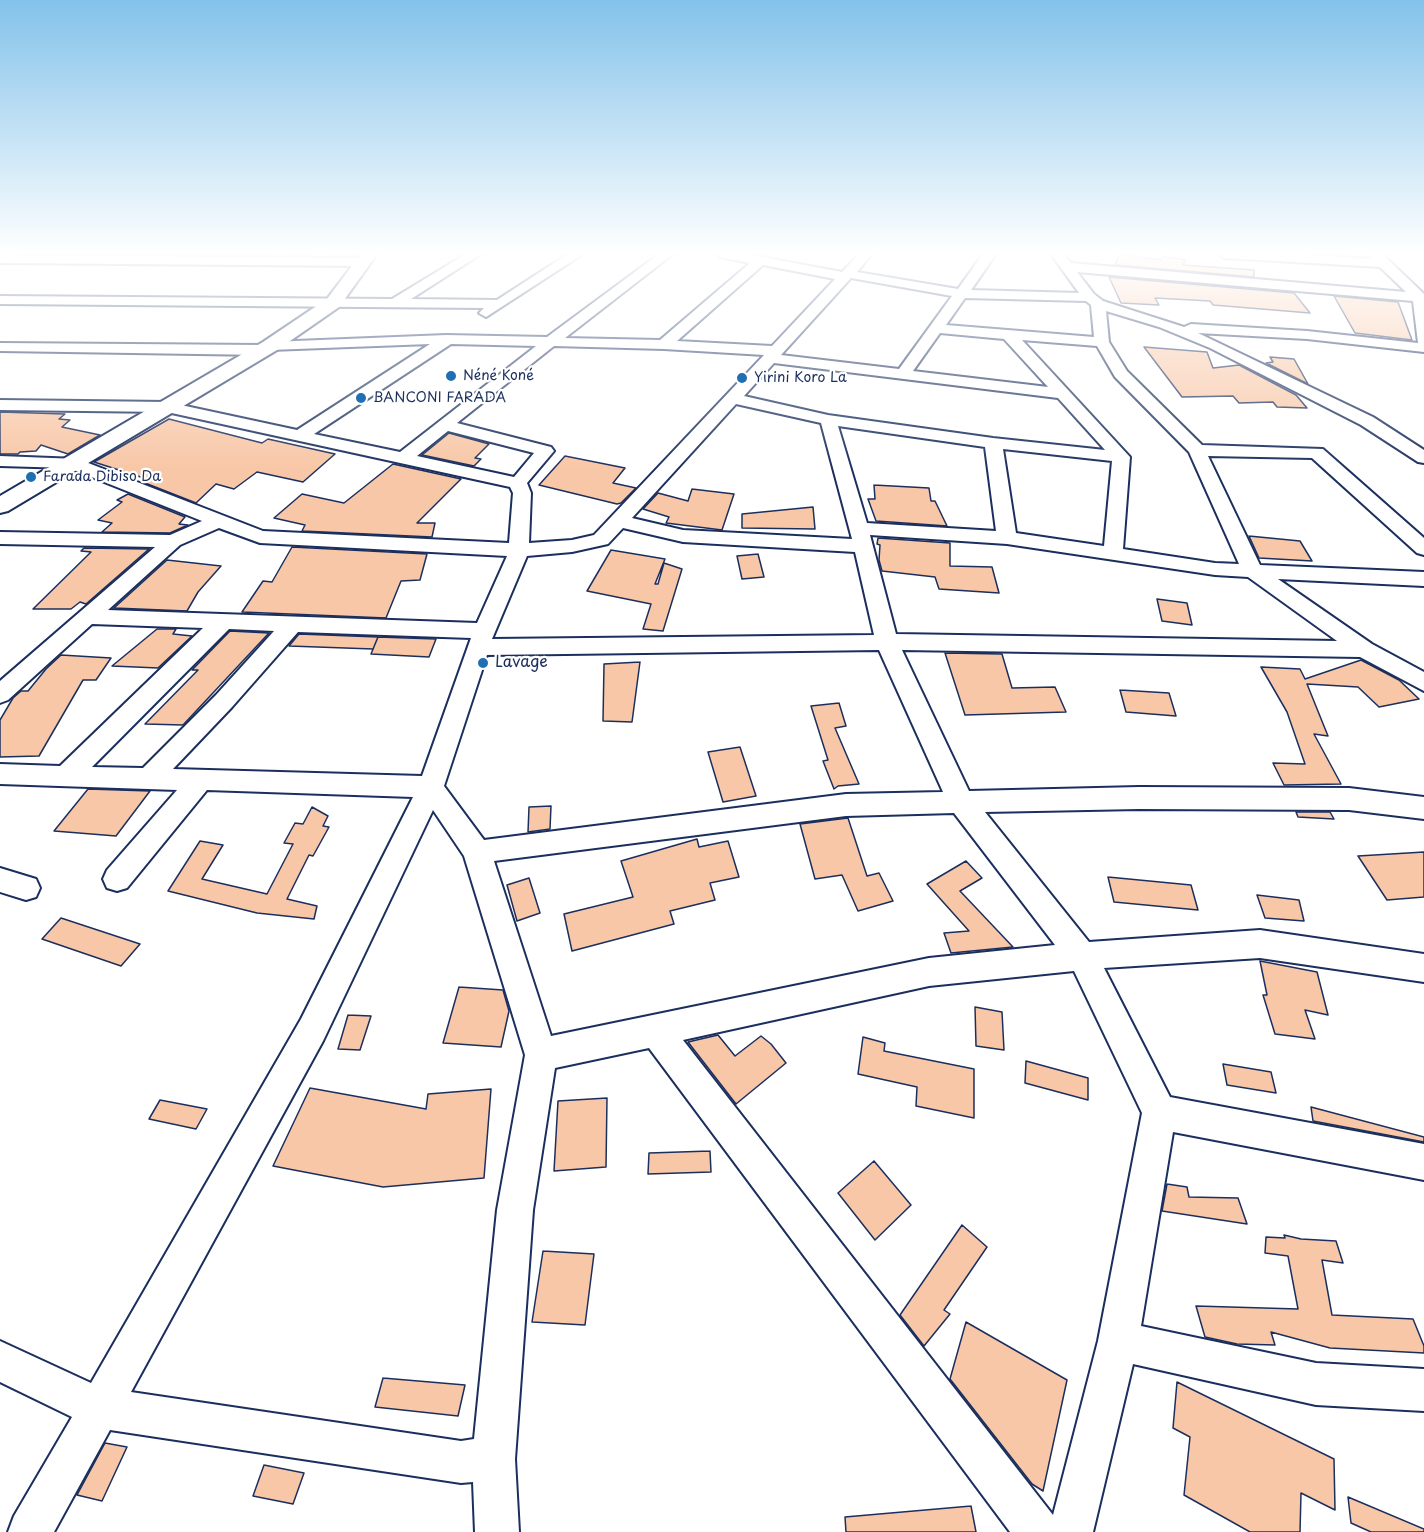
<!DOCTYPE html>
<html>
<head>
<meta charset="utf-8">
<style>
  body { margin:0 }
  canvas { display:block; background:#fff }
</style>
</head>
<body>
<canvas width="1424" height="1532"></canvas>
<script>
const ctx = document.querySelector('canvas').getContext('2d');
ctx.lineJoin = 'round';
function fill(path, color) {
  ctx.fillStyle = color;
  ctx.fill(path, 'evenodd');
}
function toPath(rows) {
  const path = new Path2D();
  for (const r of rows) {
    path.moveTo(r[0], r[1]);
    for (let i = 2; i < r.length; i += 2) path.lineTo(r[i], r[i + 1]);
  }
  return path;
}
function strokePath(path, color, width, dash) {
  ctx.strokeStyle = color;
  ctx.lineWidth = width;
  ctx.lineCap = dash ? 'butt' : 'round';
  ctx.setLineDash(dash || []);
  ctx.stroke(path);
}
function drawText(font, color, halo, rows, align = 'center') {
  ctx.font = font + ' "Playpen Sans",sans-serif';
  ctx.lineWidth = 4.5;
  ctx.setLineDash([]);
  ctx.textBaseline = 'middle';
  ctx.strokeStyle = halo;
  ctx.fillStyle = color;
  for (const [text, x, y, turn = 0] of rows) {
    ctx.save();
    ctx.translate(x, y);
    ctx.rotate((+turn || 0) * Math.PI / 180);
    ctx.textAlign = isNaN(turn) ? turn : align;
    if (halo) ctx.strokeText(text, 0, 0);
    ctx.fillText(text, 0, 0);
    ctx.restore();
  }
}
const building = toPath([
  [1120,254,1161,260,1163,256,1185,260,1183,265,1254,270,1254,277,1115,265,1120,254],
  [1109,277,1294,293,1310,313,1213,305,1210,301,1155,298,1159,305,1121,303,1109,277],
  [1334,296,1398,302,1412,340,1355,333,1334,296],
  [1144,347,1207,352,1213,368,1239,365,1296,395,1307,408,1277,407,1273,402,1239,403,1233,396,1182,397,1144,347],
  [1270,357,1294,359,1308,384,1266,363,1273,362,1270,357],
  [0,412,65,414,59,419,70,420,62,427,100,435,68,454,41,445,36,451,20,452,18,454,0,454,0,412],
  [169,419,262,443,268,439,335,454,303,482,257,472,234,489,216,484,196,503,145,483,150,480,94,462,169,419],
  [449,433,489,444,475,458,481,459,474,466,422,455,449,433],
  [565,456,625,468,613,483,636,488,621,503,617,504,539,485,565,456],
  [393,464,461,479,417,523,435,523,432,537,302,531,305,525,274,518,302,494,344,503,393,464],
  [874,485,929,488,931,501,935,501,947,526,876,521,868,499,875,499,874,485],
  [692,489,734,494,722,530,666,523,669,517,643,509,658,493,688,501,692,489],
  [128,494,185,517,179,524,188,525,170,533,102,532,112,523,98,520,122,502,117,500,128,494],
  [813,507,815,529,742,528,742,514,813,507],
  [1249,536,1300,541,1312,561,1259,558,1249,536],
  [878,538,950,543,950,566,992,567,999,593,939,589,935,577,882,571,879,560,880,545,877,544,878,538],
  [292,547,427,554,420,580,401,581,386,618,242,612,263,581,272,582,292,547],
  [84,548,149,549,86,604,80,602,71,609,33,609,91,552,81,551,84,548],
  [611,550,665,559,655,584,658,584,664,563,682,569,663,631,643,629,651,604,587,591,611,550],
  [758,554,764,577,742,579,737,556,758,554],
  [167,560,221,566,198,592,187,611,114,608,167,560],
  [1157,599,1187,603,1192,625,1162,621,1157,599],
  [157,629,176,629,173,634,192,636,158,668,112,666,157,629],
  [230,631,269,633,183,725,145,724,198,670,192,670,230,631],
  [299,634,378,637,373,649,289,646,299,634],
  [378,637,436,639,429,657,371,654,378,637],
  [945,653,1002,654,1012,688,1055,687,1066,712,965,715,945,653],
  [61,655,111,658,96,680,83,680,39,756,0,757,0,720,13,698,21,691,28,691,46,669,61,655],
  [1361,660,1399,680,1419,699,1379,707,1358,687,1307,684,1328,736,1314,734,1341,784,1284,785,1273,763,1305,764,1287,712,1261,667,1300,669,1305,679,1361,660],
  [640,662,632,722,603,721,604,664,640,662],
  [1120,690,1169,693,1176,716,1126,712,1120,690],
  [839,703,846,726,835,728,859,784,838,786,834,789,823,761,828,760,811,706,839,703],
  [740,747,756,796,723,802,708,752,740,747],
  [88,789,150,791,116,836,54,831,88,789],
  [551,806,550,829,528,832,529,807,551,806],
  [312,807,328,816,323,826,329,827,313,856,309,855,287,899,317,906,314,919,257,913,168,891,200,841,223,845,202,879,267,894,293,844,284,843,295,823,303,824,312,807],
  [1296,812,1330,812,1334,819,1298,817,1296,812],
  [848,818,867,876,879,873,893,901,858,911,842,875,815,879,800,824,848,818],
  [697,839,699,847,728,841,739,877,710,883,715,900,670,911,674,924,572,951,564,914,633,897,621,861,697,839],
  [1424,852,1424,897,1387,900,1358,856,1424,852],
  [966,861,982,878,960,891,1013,947,951,953,944,933,969,931,927,884,966,861],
  [1108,877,1191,885,1198,910,1114,902,1108,877],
  [529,878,540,913,517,921,507,885,529,878],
  [1257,895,1299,900,1304,921,1265,918,1257,895],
  [61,918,140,944,121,966,42,939,61,918],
  [1260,961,1317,972,1328,1015,1305,1010,1315,1039,1275,1034,1263,995,1267,995,1260,961],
  [459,987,503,990,509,1011,501,1047,443,1043,459,987],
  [975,1007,1002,1012,1004,1050,976,1046,975,1007],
  [348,1015,371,1016,360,1050,338,1049,348,1015],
  [718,1035,735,1056,761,1036,771,1044,786,1063,736,1104,688,1042,718,1035],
  [863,1037,885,1043,884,1051,974,1069,974,1118,916,1106,917,1087,858,1074,863,1037],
  [1026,1061,1088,1078,1088,1100,1025,1083,1026,1061],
  [1223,1064,1271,1072,1276,1093,1227,1085,1223,1064],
  [310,1088,426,1109,428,1094,491,1089,484,1178,383,1187,273,1166,310,1088],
  [607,1098,606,1167,554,1171,558,1101,607,1098],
  [160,1100,207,1109,196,1129,149,1119,160,1100],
  [1311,1107,1424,1137,1424,1142,1313,1121,1311,1107],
  [710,1151,711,1172,648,1174,649,1153,710,1151],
  [874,1161,911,1205,875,1240,838,1193,874,1161],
  [1167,1184,1187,1187,1189,1197,1238,1198,1247,1224,1162,1211,1167,1184],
  [962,1225,987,1247,944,1310,950,1314,924,1346,900,1315,962,1225],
  [1284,1235,1301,1239,1336,1241,1343,1263,1322,1260,1332,1315,1413,1319,1424,1346,1424,1353,1330,1348,1271,1332,1275,1345,1237,1344,1205,1337,1196,1306,1298,1309,1288,1256,1265,1253,1266,1237,1285,1238,1284,1235],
  [543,1251,594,1254,585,1325,532,1322,543,1251],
  [966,1322,1067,1380,1043,1491,1032,1484,950,1379,966,1322],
  [383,1378,465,1385,458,1416,375,1407,383,1378],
  [1177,1382,1334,1459,1335,1510,1301,1493,1300,1532,1250,1532,1184,1495,1190,1437,1173,1428,1177,1382],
  [105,1443,127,1447,102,1501,77,1495,105,1443],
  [264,1465,304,1473,293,1504,253,1496,264,1465],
  [1348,1497,1424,1529,1424,1532,1371,1532,1351,1523,1348,1497],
  [971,1506,976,1532,846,1532,845,1517,971,1506]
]);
fill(building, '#f8c7a7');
strokePath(building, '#1b2f5e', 1.5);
const minor = toPath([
  [466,254,481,254,411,299,497,300,568,254,583,254,486,317,479,313,484,308,0,304,0,296,392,299,466,254],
  [659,254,673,254,565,338,660,340,750,263,720,257,718,254,746,254,842,272,859,254,872,254,857,272,958,289,983,254,996,254,971,290,1079,293,1051,254,1064,254,1071,263,1406,292,1380,267,1224,258,1218,254,1296,254,1372,259,1368,254,1382,254,1424,294,1424,352,1307,339,1198,333,1373,417,1424,450,1424,463,1418,462,1361,425,1210,348,1159,327,1106,311,1109,342,1127,371,1202,445,1323,449,1424,538,1424,555,1417,553,1312,458,1208,456,1260,565,1424,572,1424,586,1278,579,1372,644,1424,672,1424,691,1360,657,902,650,969,791,1139,787,1349,788,1424,797,1424,819,1349,810,1139,809,985,812,1089,942,1260,930,1424,954,1424,982,1260,958,1104,968,1170,1097,1424,1144,1424,1180,1173,1132,1141,1326,1316,1363,1424,1369,1424,1411,1316,1405,1133,1364,1093,1532,1010,1532,649,1048,555,1068,533,1210,515,1459,519,1532,475,1532,473,1482,461,1483,110,1430,54,1532,8,1532,14,1516,72,1417,0,1382,0,1341,91,1383,301,1019,413,797,207,790,127,888,117,891,107,888,103,879,107,870,177,790,0,784,0,764,60,766,203,628,92,624,8,700,0,703,0,681,155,547,0,544,0,532,170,535,202,521,69,468,0,466,0,456,78,459,263,531,509,543,513,493,510,487,167,412,0,410,0,400,167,402,297,430,430,344,270,350,263,355,0,351,0,343,263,345,270,342,446,335,547,337,659,254],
  [763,265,835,279,772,346,677,341,763,265],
  [1077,272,1413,301,1418,343,1307,331,1191,324,1184,327,1103,301,1094,294,1077,272],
  [851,278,952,296,899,369,781,355,851,278],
  [965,298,1086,301,1091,305,1094,337,946,325,965,298],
  [940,333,1004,339,1048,387,913,371,940,333],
  [1022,340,1097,346,1115,377,1189,452,1239,564,1215,563,1123,549,1130,457,1022,340],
  [451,344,536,346,400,452,314,434,451,344],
  [554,346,664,349,764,355,594,535,572,540,529,543,531,493,527,483,554,451,551,447,457,423,554,346],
  [774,363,1058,398,1105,450,993,438,828,415,744,396,774,363],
  [736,404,821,423,852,539,683,530,632,518,736,404],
  [838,426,985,447,996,531,867,523,838,426],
  [448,431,534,453,514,477,417,456,448,431],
  [1003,449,1112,461,1104,546,1016,533,1003,449],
  [219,528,260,543,507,556,477,623,108,610,180,545,219,528],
  [623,528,683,542,855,552,874,635,492,639,527,556,572,552,608,544,623,528],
  [870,535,1007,544,1215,575,1248,577,1337,641,896,634,870,535],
  [229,629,274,631,216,695,143,768,92,767,229,629],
  [298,632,471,638,422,776,173,769,232,707,298,632],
  [879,650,943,792,846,794,484,840,444,786,487,655,879,650],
  [433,810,464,856,525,1055,497,1210,474,1439,461,1441,131,1392,323,1041,433,810],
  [954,813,1055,945,929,958,551,1036,494,861,846,816,954,813],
  [1074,971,1142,1113,1098,1341,1053,1515,683,1040,929,986,1074,971],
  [0,255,363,258,369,262,363,266,0,263,0,255],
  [0,868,36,879,40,888,36,897,26,900,0,892,0,868]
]);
const major = toPath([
  [361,254,377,254,339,307,277,350,8,511,0,513,0,496,263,342,327,299,361,254]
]);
strokePath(minor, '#1b2f5e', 4);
strokePath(major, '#1b2f5e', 4);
fill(minor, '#fff');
fill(major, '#fff');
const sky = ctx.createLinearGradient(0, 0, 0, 469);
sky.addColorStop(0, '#83c2ea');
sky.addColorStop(0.54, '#fff');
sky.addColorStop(1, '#ffffff00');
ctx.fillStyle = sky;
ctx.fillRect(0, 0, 1424, 469);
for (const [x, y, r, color] of [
  [451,376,6,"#1f6fb2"],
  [742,378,6,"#1f6fb2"],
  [361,398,6,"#1f6fb2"],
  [31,477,6,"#1f6fb2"],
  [483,663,6,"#1f6fb2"]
]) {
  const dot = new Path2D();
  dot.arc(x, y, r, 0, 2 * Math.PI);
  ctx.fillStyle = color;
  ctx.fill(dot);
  strokePath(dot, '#fff', 2);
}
drawText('14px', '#1b2f5e', '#fff', [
  ["Néné Koné",463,376],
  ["Yirini Koro La",754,378],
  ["BANCONI FARADA",373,398],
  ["Farada Dibiso Da",43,477]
], 'left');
drawText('16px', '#1b2f5e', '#fff', [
  ["Lavage",495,663]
], 'left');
</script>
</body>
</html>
